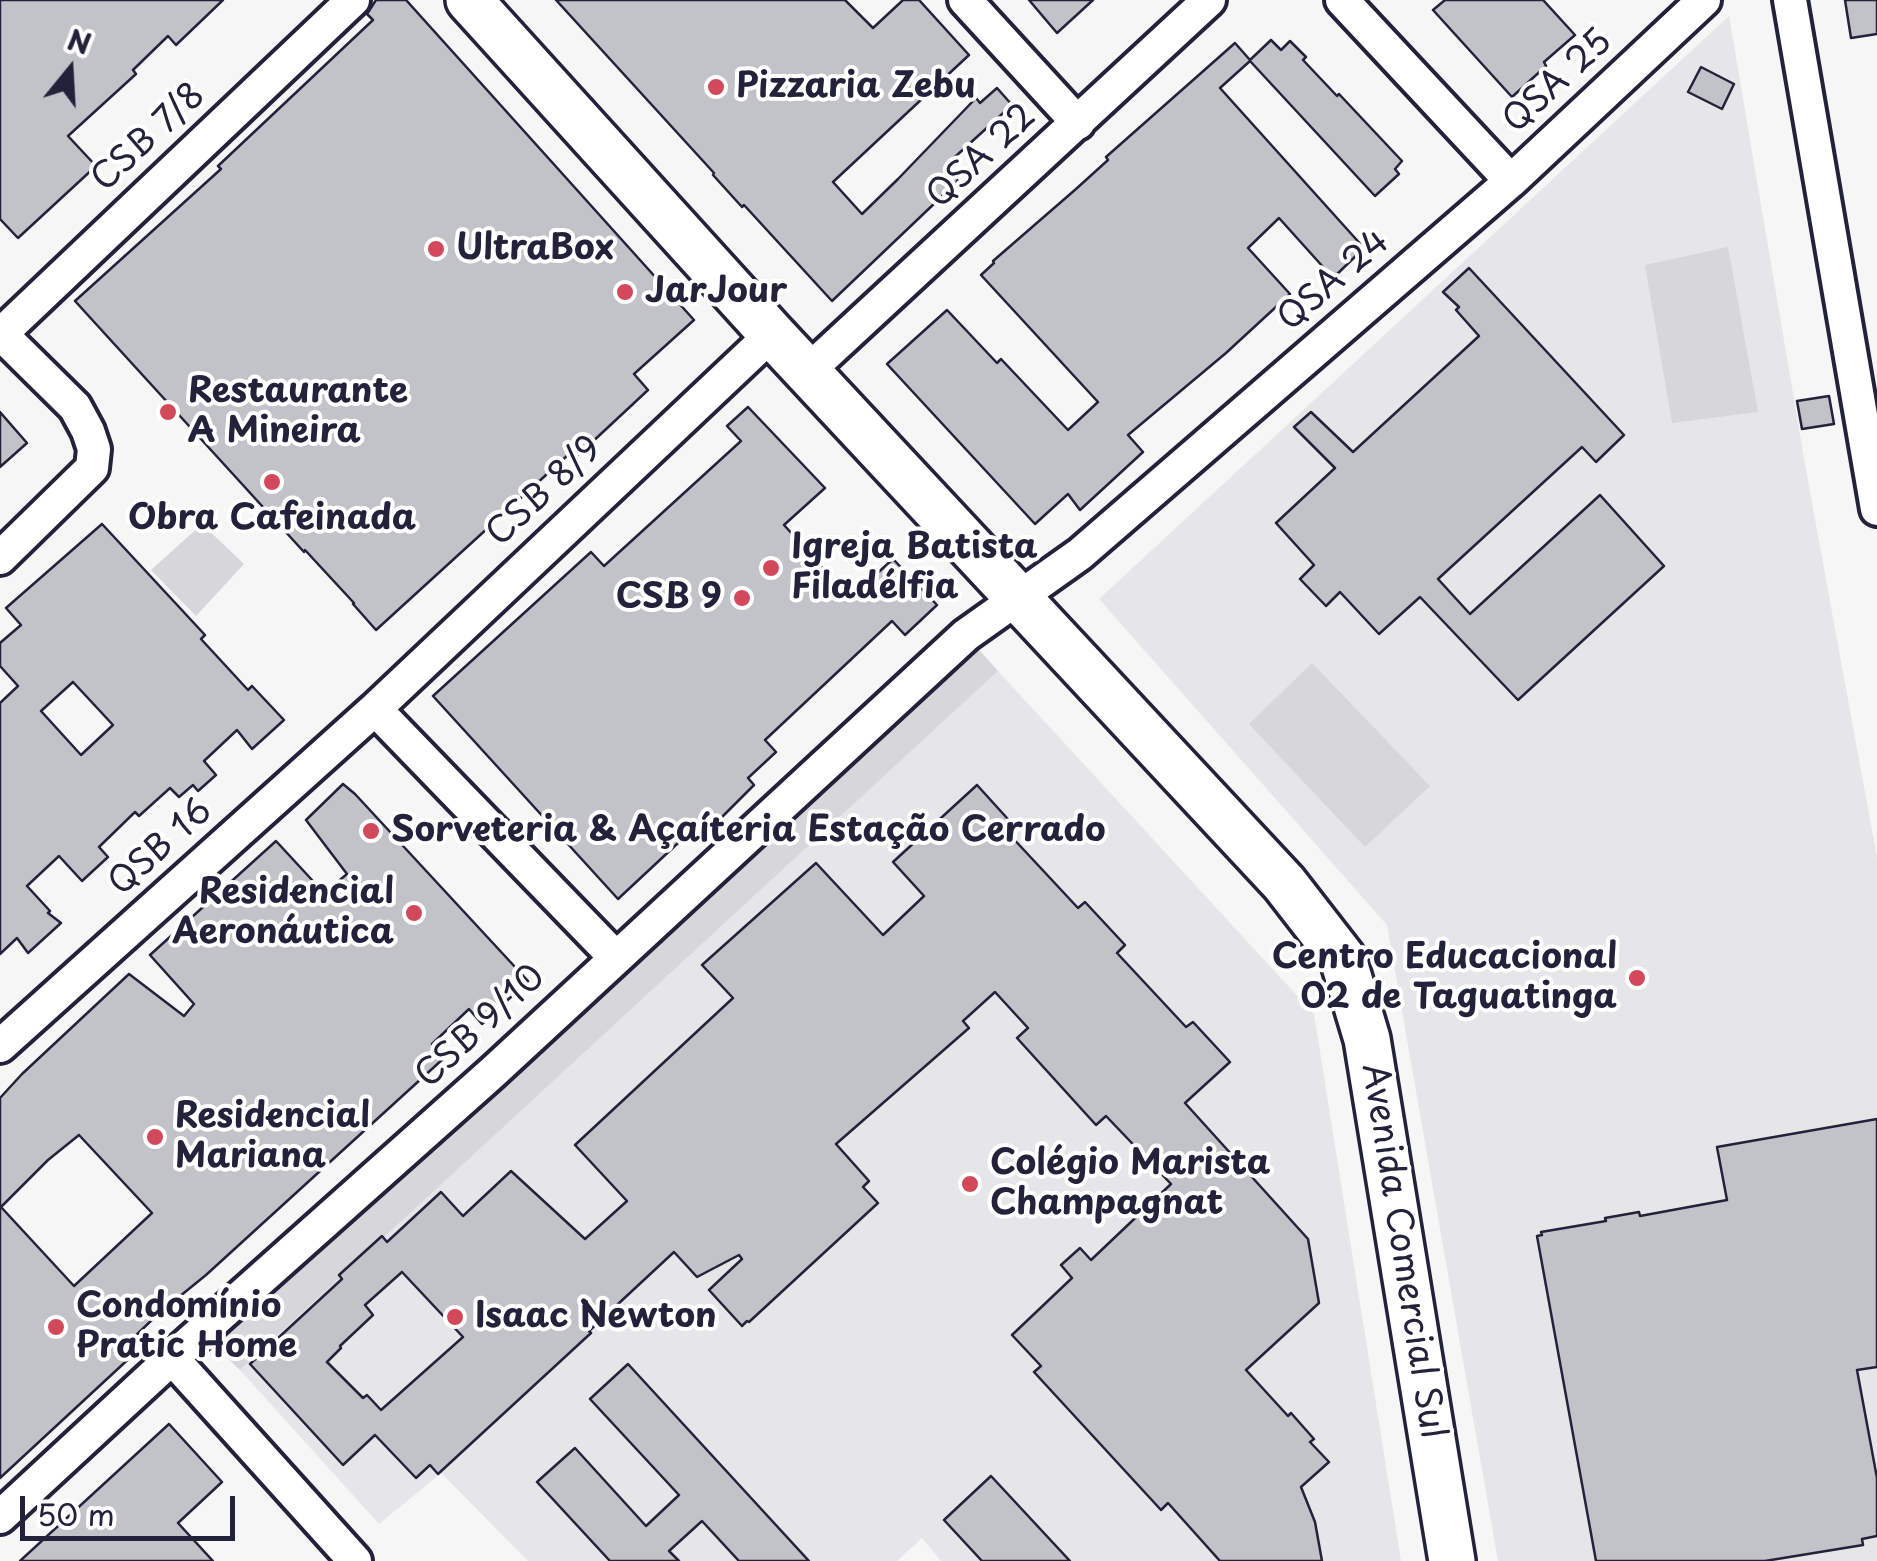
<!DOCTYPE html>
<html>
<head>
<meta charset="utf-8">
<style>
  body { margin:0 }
  #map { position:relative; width:1877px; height:1561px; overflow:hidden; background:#f6f6f7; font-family:"Playpen Sans",sans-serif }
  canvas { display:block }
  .north { position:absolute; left:20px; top:20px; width:100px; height:100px; -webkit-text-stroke:8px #fff; paint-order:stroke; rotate:18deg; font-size:28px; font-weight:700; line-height:40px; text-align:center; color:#22223b }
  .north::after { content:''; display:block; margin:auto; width:35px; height:45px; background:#22223b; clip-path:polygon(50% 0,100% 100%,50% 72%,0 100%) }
  .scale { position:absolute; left:20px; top:1496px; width:215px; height:45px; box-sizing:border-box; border:5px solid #22223b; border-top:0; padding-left:12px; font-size:30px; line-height:35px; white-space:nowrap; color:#22223b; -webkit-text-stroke:8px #fff; paint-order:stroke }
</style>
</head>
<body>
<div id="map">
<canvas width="1877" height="1561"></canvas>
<div class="north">N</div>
<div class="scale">50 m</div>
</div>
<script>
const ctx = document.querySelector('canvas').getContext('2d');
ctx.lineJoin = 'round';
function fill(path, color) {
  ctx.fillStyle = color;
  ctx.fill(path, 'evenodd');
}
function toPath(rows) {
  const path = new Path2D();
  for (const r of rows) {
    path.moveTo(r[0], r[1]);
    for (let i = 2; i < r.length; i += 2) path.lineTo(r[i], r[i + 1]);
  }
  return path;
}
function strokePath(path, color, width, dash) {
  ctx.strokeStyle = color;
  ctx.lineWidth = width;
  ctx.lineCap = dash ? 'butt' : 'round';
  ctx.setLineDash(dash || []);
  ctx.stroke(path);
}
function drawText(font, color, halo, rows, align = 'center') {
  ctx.font = font + ' "Playpen Sans",sans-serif';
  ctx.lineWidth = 8;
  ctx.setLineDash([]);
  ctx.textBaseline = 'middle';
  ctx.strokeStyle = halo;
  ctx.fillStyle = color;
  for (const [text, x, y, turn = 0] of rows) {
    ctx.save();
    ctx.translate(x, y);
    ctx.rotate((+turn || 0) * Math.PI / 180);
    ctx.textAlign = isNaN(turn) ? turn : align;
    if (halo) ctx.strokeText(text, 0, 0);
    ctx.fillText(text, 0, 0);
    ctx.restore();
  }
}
fill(toPath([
  [1729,16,1806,470,1877,858,1877,1561,1498,1561,1387,925,1099,599],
  [998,671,1314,1014,1401,1561,941,1561,922,1538,897,1561,528,1561,441,1473,379,1524,240,1370]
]), '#e6e6e9');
fill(toPath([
  [1728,247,1758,412,1672,423,1645,265],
  [202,524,244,564,196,616,151,570],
  [966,635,998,671,240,1370,201,1333],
  [1312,663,1430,786,1365,847,1249,724]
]), '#d7d7db');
const building = toPath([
  [0,0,223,0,176,45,168,36,133,70,136,74,68,136,96,166,18,238,0,219,0,0],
  [376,0,406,0,694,320,634,374,648,390,574,459,569,454,376,630,353,604,354,603,305,550,304,552,75,301,221,169,218,166,373,20,367,14,376,0],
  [556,0,845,0,873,28,903,0,919,0,969,55,833,182,862,214,898,179,976,98,980,103,997,88,1012,105,945,166,958,181,832,301,744,205,742,207,713,175,714,173,556,0],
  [1029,0,1093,0,1057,33,1029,0],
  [1445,0,1543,0,1575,35,1544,62,1546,66,1512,97,1433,10,1445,0],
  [1845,0,1877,0,1877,34,1851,38,1845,0],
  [1271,40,1281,50,1290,41,1306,57,1303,60,1337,96,1339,94,1402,161,1395,169,1399,174,1375,196,1250,61,1220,88,1364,248,1333,278,1279,218,1248,248,1290,294,1226,353,1128,435,1143,452,1080,510,1068,494,1035,524,887,364,947,310,997,363,1001,359,1068,430,1098,402,981,275,994,263,993,261,1076,189,1108,160,1106,157,1235,43,1250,60,1271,40],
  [1701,67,1734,84,1722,109,1688,92,1701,67],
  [1469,268,1624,435,1596,462,1582,447,1438,579,1470,614,1600,495,1664,566,1518,700,1420,597,1379,634,1340,592,1326,606,1300,579,1314,565,1276,523,1335,468,1294,427,1311,412,1353,452,1479,336,1456,310,1459,307,1443,292,1469,268],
  [1829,396,1834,424,1802,429,1797,401,1829,396],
  [748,407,825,488,784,525,850,598,893,559,937,605,905,635,892,621,765,740,776,752,748,778,754,785,715,824,707,816,618,899,433,696,591,552,604,566,741,441,727,426,748,407],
  [0,412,27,443,0,467,0,412],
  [102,524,205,635,201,639,248,690,252,686,284,720,252,749,237,730,204,761,216,775,198,791,193,785,179,797,170,788,139,816,135,812,99,847,108,857,82,881,59,856,27,886,50,911,48,913,61,923,28,953,17,938,0,954,0,703,18,686,0,666,0,643,21,625,6,608,102,524],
  [73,682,113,725,81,755,41,711,73,682],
  [343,784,355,794,528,981,482,1024,469,1009,432,1044,444,1058,206,1275,158,1314,127,1344,135,1353,0,1478,0,1098,22,1074,129,974,184,1016,194,1004,150,955,276,841,324,893,347,874,306,820,343,784],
  [79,1135,152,1213,74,1286,1,1207,48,1160,79,1135],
  [977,785,1016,828,1009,834,1078,908,1085,902,1125,945,1117,953,1186,1027,1193,1022,1230,1062,1185,1103,1308,1239,1319,1303,1246,1370,1288,1416,1291,1413,1314,1439,1310,1442,1329,1462,1301,1487,1315,1522,1322,1561,1220,1561,1168,1503,1161,1510,1034,1372,1041,1366,1012,1335,1072,1278,1061,1265,1080,1248,1091,1260,1171,1184,1106,1116,1096,1125,1017,1038,1028,1028,995,992,963,1021,969,1028,836,1144,869,1181,863,1187,878,1203,749,1322,747,1321,742,1326,709,1290,742,1259,739,1255,697,1277,674,1252,589,1331,591,1333,438,1474,430,1465,416,1478,375,1435,343,1465,250,1364,342,1279,339,1275,382,1236,387,1242,441,1192,463,1216,511,1171,585,1239,627,1201,575,1145,733,998,702,965,816,863,883,935,924,896,893,862,977,785],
  [402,1272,463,1337,381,1410,367,1395,363,1398,327,1362,341,1348,340,1346,373,1315,365,1305,402,1272],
  [1877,1119,1877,1367,1857,1370,1877,1478,1877,1536,1862,1539,1863,1545,1765,1561,1596,1561,1537,1236,1542,1235,1541,1232,1606,1221,1605,1218,1639,1212,1640,1216,1727,1200,1717,1147,1877,1119],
  [628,1364,809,1561,739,1561,702,1521,669,1551,679,1561,610,1561,537,1482,575,1448,646,1526,679,1495,590,1399,628,1364],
  [169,1424,222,1482,178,1523,213,1561,20,1561,169,1424],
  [991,1476,1070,1561,982,1561,944,1520,991,1476]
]);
fill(building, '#c2c2c9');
strokePath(building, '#22223b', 2.5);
const street = toPath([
  [965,0,1078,123],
  [1342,0,1511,181],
  [1790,0,1877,509],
  [0,333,75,407,88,431,94,449,92,468,0,558],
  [1,334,353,0],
  [808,371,1209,0],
  [375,709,615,957],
  [0,1046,375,709,772,334],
  [172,1358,355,1561],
  [0,1517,172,1358,493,1072,966,635,1080,554,1511,181,1704,0]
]);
const secondary = toPath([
  [469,0,772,334,1284,883,1343,959,1367,1039,1452,1561]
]);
strokePath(street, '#22223b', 40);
strokePath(secondary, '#22223b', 52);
strokePath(street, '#fff', 32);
strokePath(secondary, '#fff', 45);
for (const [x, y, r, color] of [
  [716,87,10,"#d1495b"],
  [436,249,10,"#d1495b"],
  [625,292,10,"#d1495b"],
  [168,412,10,"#d1495b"],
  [272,482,10,"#d1495b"],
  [771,568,10,"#d1495b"],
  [742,598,10,"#d1495b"],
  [371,831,10,"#d1495b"],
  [414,913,10,"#d1495b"],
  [1637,978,10,"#d1495b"],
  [155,1137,10,"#d1495b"],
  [970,1184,10,"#d1495b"],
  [455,1317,10,"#d1495b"],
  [56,1327,10,"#d1495b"]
]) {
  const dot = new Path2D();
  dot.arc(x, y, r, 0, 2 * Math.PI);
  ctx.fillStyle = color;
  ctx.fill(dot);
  strokePath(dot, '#fff', 4);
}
drawText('35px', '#22223b', '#fff', [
  ["QSA 25",1558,82,-43],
  ["CSB 7/8",149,138,-43],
  ["QSA 22",982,157,-43],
  ["QSA 24",1334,281,-41],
  ["CSB 8/9",545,492,-43],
  ["QSB 16",161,848,-42],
  ["CSB 9/10",481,1027,-43],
  ["Avenida Comercial Sul",1402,1251,81]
]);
drawText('bold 35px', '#22223b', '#fff', [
  ["Pizzaria Zebu",736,87],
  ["UltraBox",456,249],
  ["JarJour",645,292],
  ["Restaurante",188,392],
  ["A Mineira",188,432],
  ["Obra Cafeinada",272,519,"center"],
  ["Igreja Batista",791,548],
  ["Filadélfia",791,588],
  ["CSB 9",722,598,"right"],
  ["Sorveteria & Açaíteria Estação Cerrado",391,831],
  ["Residencial",394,893,"right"],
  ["Aeronáutica",394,933,"right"],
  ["Centro Educacional",1617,958,"right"],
  ["02 de Taguatinga",1617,998,"right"],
  ["Residencial",175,1117],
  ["Mariana",175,1157],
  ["Colégio Marista",990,1164],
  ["Champagnat",990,1204],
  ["Condomínio",76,1307],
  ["Pratic Home",76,1347],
  ["Isaac Newton",475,1317]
], 'left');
</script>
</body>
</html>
